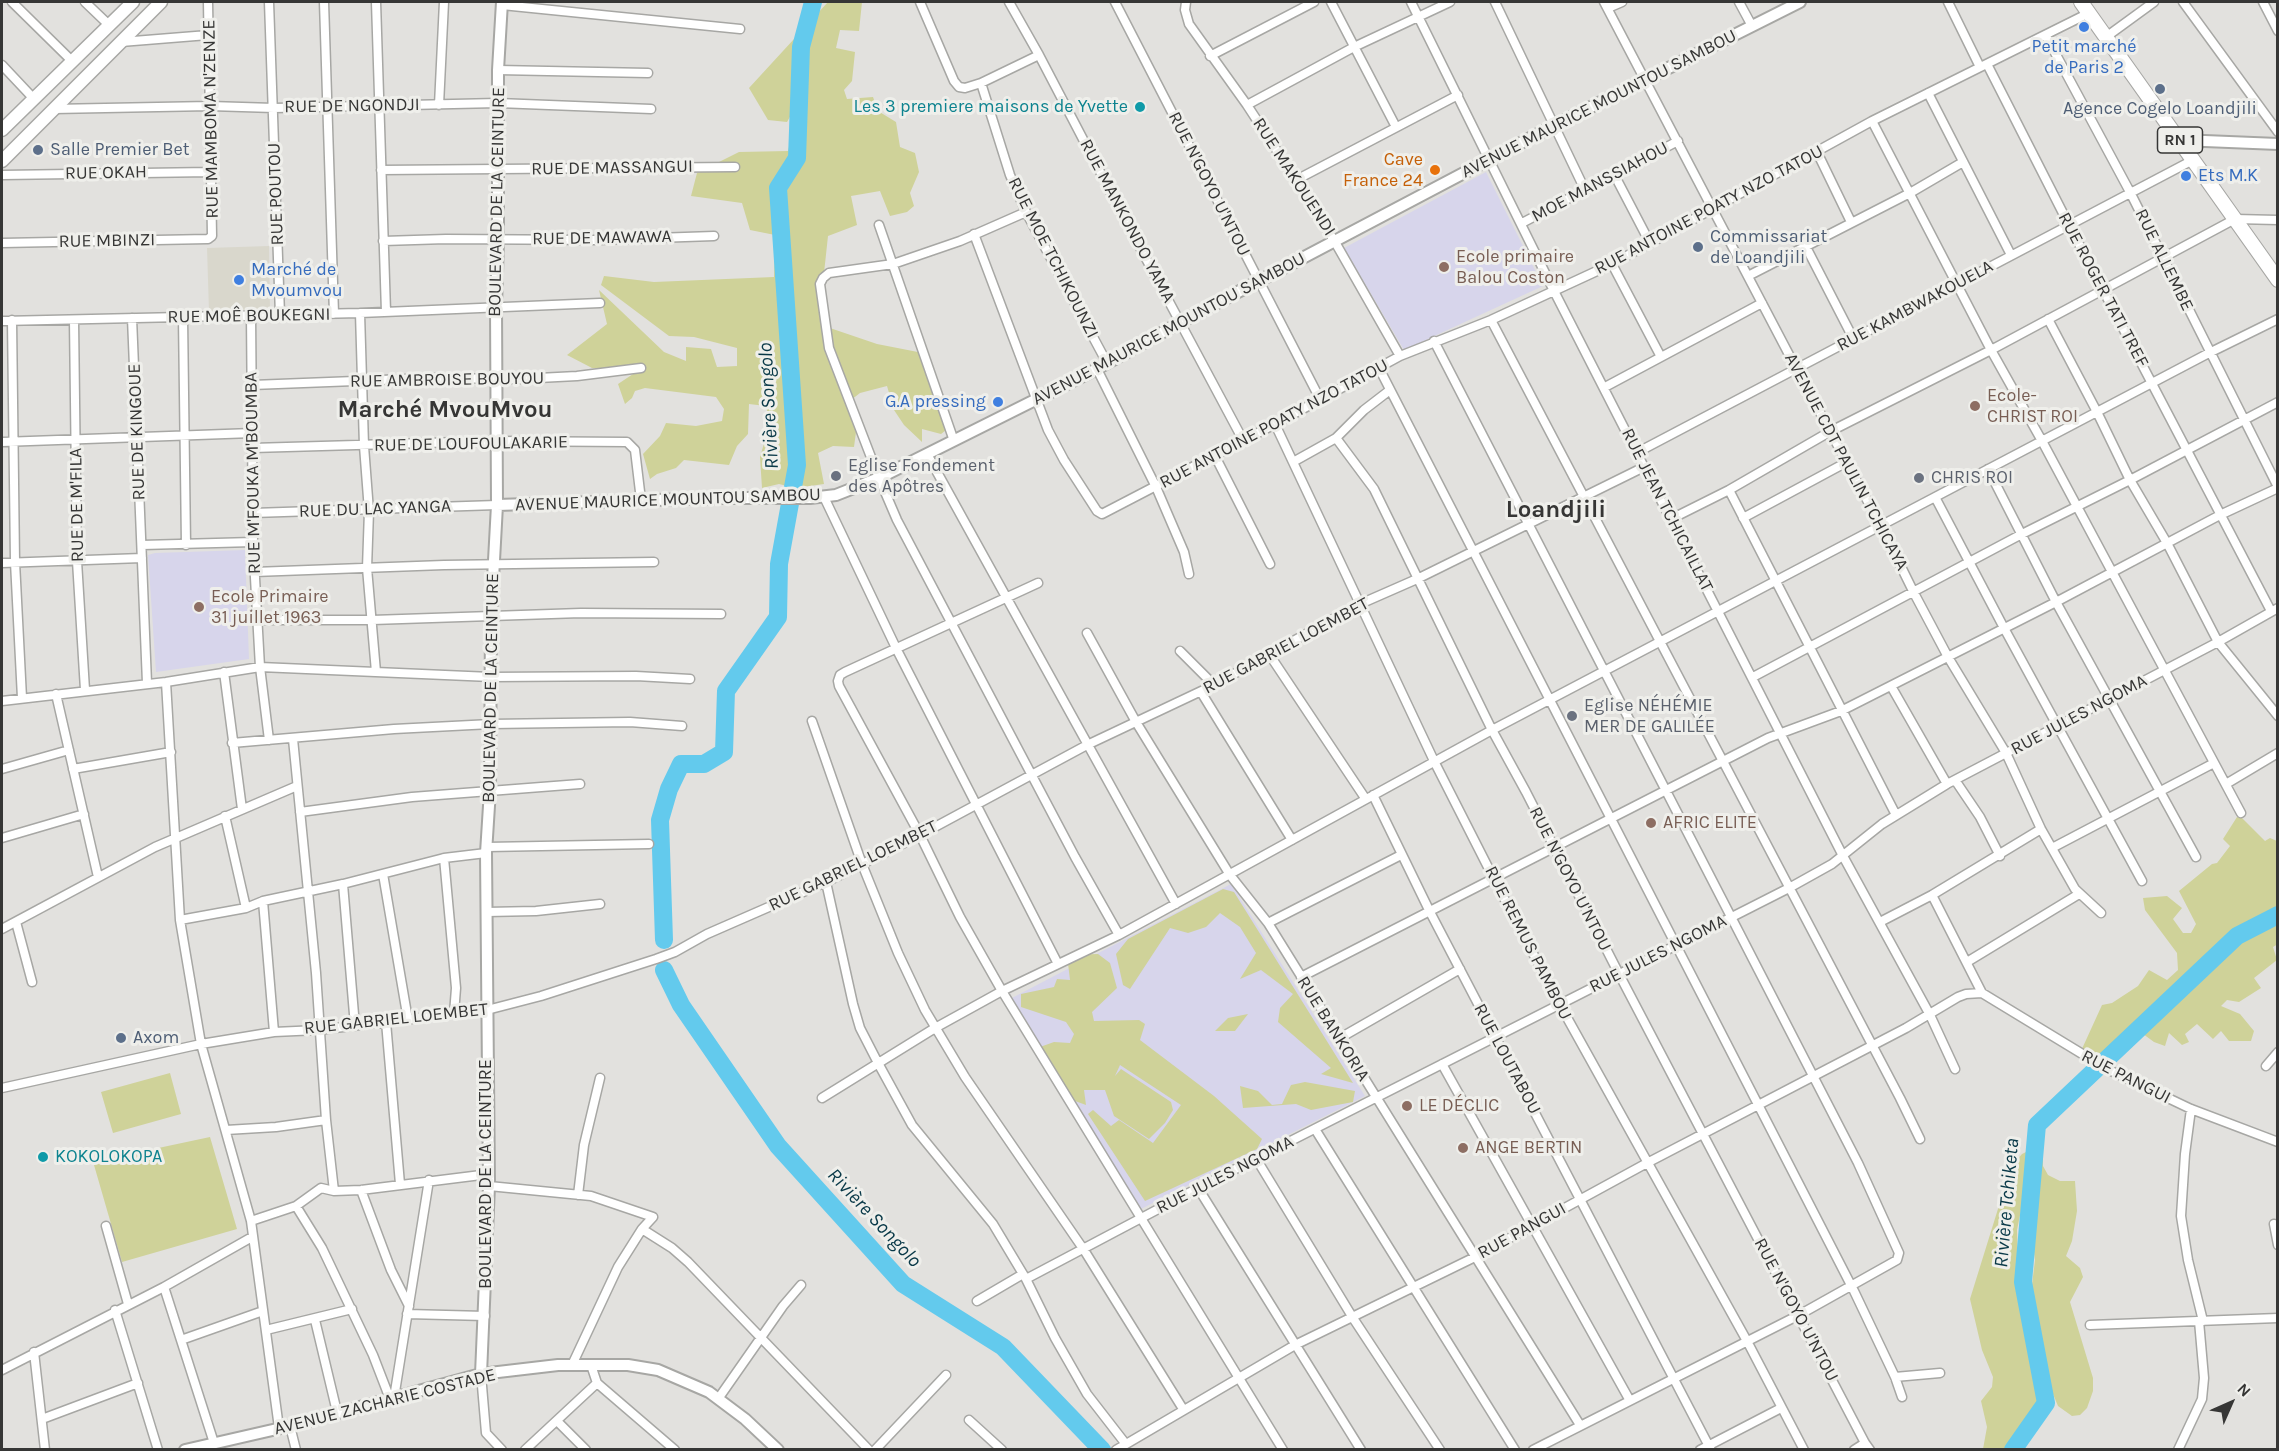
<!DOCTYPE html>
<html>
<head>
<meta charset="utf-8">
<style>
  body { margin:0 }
  #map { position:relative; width:2279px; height:1451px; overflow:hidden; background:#e2e1de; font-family:Karla,sans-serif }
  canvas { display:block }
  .frame { position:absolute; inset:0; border:3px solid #363635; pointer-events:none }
  .north { position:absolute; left:2201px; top:1373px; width:60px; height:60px; -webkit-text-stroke:4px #efefeb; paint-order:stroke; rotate:45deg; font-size:16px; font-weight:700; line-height:24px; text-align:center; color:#363635 }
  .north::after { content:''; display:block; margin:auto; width:21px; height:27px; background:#363635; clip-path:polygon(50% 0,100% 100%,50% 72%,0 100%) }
</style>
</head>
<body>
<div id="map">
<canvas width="2279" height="1451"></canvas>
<div class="frame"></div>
<div class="north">N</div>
</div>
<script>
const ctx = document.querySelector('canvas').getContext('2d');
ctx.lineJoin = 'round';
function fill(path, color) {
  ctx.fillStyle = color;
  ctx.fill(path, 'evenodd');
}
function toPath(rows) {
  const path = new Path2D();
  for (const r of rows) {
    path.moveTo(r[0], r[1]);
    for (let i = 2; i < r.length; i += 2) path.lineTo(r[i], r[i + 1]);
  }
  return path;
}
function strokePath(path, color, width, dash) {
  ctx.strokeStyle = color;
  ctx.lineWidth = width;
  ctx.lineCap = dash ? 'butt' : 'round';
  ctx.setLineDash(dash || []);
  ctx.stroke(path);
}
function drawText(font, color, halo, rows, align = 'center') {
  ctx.font = font + ' Karla,sans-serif';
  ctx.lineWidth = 6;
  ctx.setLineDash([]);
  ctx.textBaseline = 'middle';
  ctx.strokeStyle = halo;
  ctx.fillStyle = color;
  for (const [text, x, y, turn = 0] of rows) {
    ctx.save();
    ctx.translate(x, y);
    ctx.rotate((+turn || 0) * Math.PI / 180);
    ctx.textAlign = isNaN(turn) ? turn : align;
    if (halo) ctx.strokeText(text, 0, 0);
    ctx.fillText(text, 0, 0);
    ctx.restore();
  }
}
fill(toPath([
  [269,246,270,312,209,311,207,248]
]), '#d9d7cc');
fill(toPath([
  [1486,172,1543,286,1404,350,1344,248],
  [245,550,249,659,156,672,148,555,155,553],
  [1231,884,1365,1096,1141,1209,1010,999]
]), '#d7d5eb');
fill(toPath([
  [828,2,862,2,859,31,840,30,836,48,855,52,852,81,844,90,847,99,873,97,878,111,896,122,900,147,915,153,919,172,910,193,914,206,907,212,890,216,880,191,851,196,857,225,828,236,824,273,816,281,824,326,877,344,923,353,950,427,941,434,922,429,922,442,904,425,894,410,887,386,860,393,851,400,856,432,854,447,833,446,818,453,824,484,795,488,779,484,762,488,760,457,770,423,766,406,749,404,748,434,737,446,729,465,684,460,676,468,657,474,650,479,643,454,660,436,666,423,696,426,722,421,724,409,716,397,645,388,635,391,632,398,625,404,618,384,636,372,592,368,567,355,607,324,599,290,664,352,686,361,686,347,711,349,717,367,737,366,737,348,694,337,669,336,601,285,604,276,654,282,774,277,775,235,750,230,742,203,691,196,697,173,739,152,788,151,793,128,791,115,787,122,768,120,749,88],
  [2237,817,2242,818,2265,841,2270,838,2277,841,2278,944,2273,947,2277,960,2254,978,2261,988,2239,1002,2227,1000,2221,1006,2240,1014,2254,1031,2251,1041,2229,1041,2221,1031,2213,1039,2197,1024,2185,1034,2189,1042,2182,1045,2169,1033,2165,1046,2154,1042,2139,1031,2104,1054,2081,1051,2102,1005,2112,1003,2138,986,2149,970,2167,980,2178,970,2177,953,2145,910,2143,898,2167,896,2182,908,2173,919,2183,933,2191,933,2196,924,2179,891,2212,864,2217,863,2230,846,2223,839],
  [1223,889,1234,892,1353,1083,1321,1074,1331,1068,1278,1022,1280,1008,1293,994,1261,970,1240,979,1256,953,1240,927,1220,913,1206,927,1188,933,1170,928,1130,989,1123,985,1116,954,1128,939],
  [1098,954,1110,963,1117,988,1092,1012,1094,1021,1139,1020,1145,1024,1140,1040,1214,1096,1262,1139,1257,1149,1145,1201,1088,1114,1093,1110,1111,1126,1119,1120,1153,1143,1181,1105,1120,1065,1115,1076,1121,1069,1171,1102,1173,1110,1165,1123,1149,1139,1114,1116,1105,1090,1084,1090,1086,1105,1075,1101,1040,1047,1054,1042,1070,1043,1074,1034,1066,1022,1021,1007,1021,994,1054,987,1057,979,1070,980,1067,955],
  [1248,1014,1235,1031,1215,1031,1228,1018],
  [170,1073,181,1114,113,1133,101,1092],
  [1305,1082,1355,1091,1353,1102,1311,1110,1296,1104,1243,1108,1240,1086,1258,1091,1272,1105,1282,1104,1291,1085],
  [210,1137,237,1229,122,1262,94,1165,102,1160],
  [2028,1151,2027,1181,2017,1230,2018,1263,2015,1281,2038,1404,2010,1449,1983,1449,1987,1427,1981,1401,1992,1387,1993,1377,1982,1350,1970,1299,2011,1167,2022,1154],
  [2043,1157,2043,1166,2048,1175,2060,1181,2075,1181,2077,1211,2072,1241,2066,1256,2080,1268,2083,1277,2070,1302,2093,1378,2093,1391,2087,1408,2080,1415,2072,1416,2058,1406,2048,1382,2031,1293,2035,1260,2031,1229,2039,1166]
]), '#cfd299');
strokePath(toPath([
  [664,940,660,820,669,789,681,764,704,764,724,752,726,691,778,617,779,564,797,465,778,188,797,158,801,47,813,2],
  [664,970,681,1005,778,1146,903,1284,1003,1347,1102,1450],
  [2013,1450,2046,1403,2023,1282,2037,1125,2237,936,2278,915]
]), '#63caed', 18);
const minor = toPath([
  [12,2,72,61],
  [85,2,109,25],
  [269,2,280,315],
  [324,2,334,314],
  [376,2,386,312],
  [920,2,954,81,959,87,965,88,981,83,1039,55],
  [1009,2,1039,55,1120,210,1243,440],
  [1115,2,1320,399],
  [1186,2,1185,10,1189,24,1247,105,1296,180,1335,242,1400,356],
  [1331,2,1396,127],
  [1411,2,1554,291,1843,856,1930,1015,1955,1069],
  [1495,2,1585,190],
  [1604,2,1796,368,1881,526,1914,593,1948,657,2006,753,2041,829,2075,889,2101,913],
  [1739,2,1752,26],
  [1948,2,1980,67],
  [2183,2,2278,132],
  [2263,2,2278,31],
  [502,5,740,29],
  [1608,8,1622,2],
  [2046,36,2130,192,2278,487],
  [2106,37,2154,2],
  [121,42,208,35],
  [1210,56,1314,2],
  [1987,64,2069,225,2271,611],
  [2,65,34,99],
  [498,70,648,73],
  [981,83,1010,175,1026,212,1107,363],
  [1928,93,2011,255],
  [439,105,444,2],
  [1247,105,1354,47,1450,2],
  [53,109,210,106,274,108,498,103,651,109],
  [1872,121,1991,350,2042,441,2241,813],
  [1817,152,1851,222],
  [381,170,735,167],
  [2,175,211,172],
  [1615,176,1650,243],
  [1296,180,1458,95],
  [1026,212,960,241,893,264,829,273,823,278,820,284,829,348,879,478,897,520,1075,857,1119,935],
  [1522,223,1678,141],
  [879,225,954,441],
  [974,234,1048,430,1064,460,1097,511,1102,514,1275,424,1400,356,1491,320,1612,264,1872,121,2089,13],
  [383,241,446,239,597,240,714,236],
  [2,243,208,239,212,236,208,2],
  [1805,245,1853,338],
  [1612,264,1661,357],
  [1748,276,1910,193,1963,162],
  [360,313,364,446,369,511,367,568,376,672],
  [251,315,253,542,260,667,269,740],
  [183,317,186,545],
  [132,318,147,683],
  [2048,319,2097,412,2130,480,2167,543,2218,642,2278,716],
  [12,320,15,562,22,698],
  [74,320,77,561,85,690],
  [1491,320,1900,1098,1920,1139],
  [2,321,360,313,600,303],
  [1434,341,1858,1163,1899,1253,1897,1260,1799,1315,1533,1450],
  [1379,368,1854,1291,1895,1377,1902,1397],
  [1097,369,1156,487,1184,552,1189,574],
  [252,385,432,378,519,379,577,376,641,368],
  [1605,387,1762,303],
  [1275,424,1435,763,1494,879,1560,1005,1747,1341,1804,1450],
  [1336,438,1374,489,1492,730,1526,792,1619,974,1865,1443,1870,1450],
  [2,442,253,433],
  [252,448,495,441,627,442,635,450,641,500],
  [1638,452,2193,160],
  [927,454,1176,904],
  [1215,456,1270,564],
  [1293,462,1336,438,1364,410,1390,390],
  [1988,469,2056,602,2196,857],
  [1729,490,1896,815],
  [824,497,897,650,1058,964],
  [1935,497,2004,628,2142,881],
  [253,513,497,505],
  [1743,518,1847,462],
  [1671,519,1729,490,1831,431,1991,350,2235,219,2278,220],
  [142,545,253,542],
  [2,563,142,558],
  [254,572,444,565,654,562],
  [1038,583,845,672,840,675,838,681,839,686,920,835,960,917,1002,991,1283,1450],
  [257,620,372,620,581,613,721,614],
  [1087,633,1136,722,1230,875,1268,923,1580,1425],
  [1180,651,1214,685],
  [1269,654,1365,798],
  [224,672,242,809],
  [1753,677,2020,535,2130,480,2278,402],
  [166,682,180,920,201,1044,251,1221,279,1428],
  [1891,686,1947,784],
  [1201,692,1292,840],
  [56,694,98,877],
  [2,701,166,682,260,667,491,677,636,676,690,679],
  [812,721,862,864,898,953,925,1010,965,1077,1084,1250,1183,1409],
  [293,739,316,973,326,1120,334,1191],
  [232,743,394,729,491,724,630,722,682,726],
  [2,769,69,750],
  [73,769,171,752],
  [1955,780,1980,817,2000,856],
  [2226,784,2278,753],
  [1373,795,1430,912,1711,1450],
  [300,812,412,797,580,784],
  [225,816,246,908],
  [2,838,84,814],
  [487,847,649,844],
  [2052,848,2214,763],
  [444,858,456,988,454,1014],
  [383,874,408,1020],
  [826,882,853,1004,860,1028,878,1063,912,1125,993,1224,1026,1279,1055,1338,1087,1394,1125,1443],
  [343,884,355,1026],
  [1932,895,1982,993],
  [263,901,274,1032],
  [486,912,536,911,600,904],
  [180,920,246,908,263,901,343,884,444,858,486,853],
  [16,922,32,982],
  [1880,922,1932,895,2041,829],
  [1268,923,1401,855],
  [2,929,155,847,297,786],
  [1967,962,2079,894],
  [1301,977,1768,738,1841,711,2056,602,2220,515,2278,488],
  [1982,993,2107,1069,2191,1109,2278,1142],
  [386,1022,400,1184],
  [1340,1038,1460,969],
  [1442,1064,1629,1399],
  [2266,1066,2278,1052],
  [2,1088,201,1044,274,1032,318,1030,487,1010,541,996,656,959,675,952,707,934,826,882,920,835,1087,745,1214,685,1360,604,1417,579,1644,467],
  [822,1098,935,1028,1002,991,1119,935,1492,730,2209,353,2278,319],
  [2191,1109,2185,1154,2181,1216,2188,1260,2203,1321],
  [1315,1129,1515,1450],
  [226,1130,276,1127,326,1120],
  [1257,1160,1353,1318,1440,1450],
  [489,1186,591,1196,653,1217,642,1229,618,1267,572,1365],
  [1198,1188,1361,1450],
  [361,1190,391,1270,409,1306],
  [578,1195,584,1145,600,1078],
  [296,1206,322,1248,373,1355,390,1399],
  [251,1221,296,1206,321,1188,334,1191,361,1190,489,1174],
  [2274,1224,2278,1245],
  [106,1226,128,1304],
  [642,1229,672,1248,688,1262,869,1450],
  [1026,1279,1198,1188,1789,888,1832,864,1882,824,1947,784,2218,642,2278,608],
  [164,1287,214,1443],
  [977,1301,1023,1274],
  [115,1310,158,1450],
  [407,1314,485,1316],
  [315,1320,337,1412],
  [2090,1325,2278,1318],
  [266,1330,352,1309],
  [181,1340,263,1311],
  [34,1352,45,1450],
  [591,1365,597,1383,675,1450],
  [2,1370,164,1287,252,1237],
  [481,1374,486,1433,502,1450],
  [1895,1377,1940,1373],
  [394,1398,429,1180],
  [718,1399,783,1306,801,1285],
  [42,1419,138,1383],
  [969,1420,1002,1450],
  [557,1421,586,1450],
  [290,1426,296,1450],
  [525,1450,597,1383],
  [875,1450,946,1375],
  [1116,1450,1295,1345,1475,1257,1647,1163,1906,1028,1958,997,1966,994,1982,993],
  [1700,1450,1781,1408],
  [1854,1450,1865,1443],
  [2178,1450,2202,1399,2204,1378,2199,1321]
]);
const tertiary = toPath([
  [2180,140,2278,144],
  [497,505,719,498,810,498,836,495,879,478,1097,369,1181,322,1553,126,1800,2],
  [481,1374,489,1186,486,853,490,790,491,616,497,505,496,307,498,239,498,70,502,2],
  [185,1450,290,1426,481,1374,558,1365,628,1365,658,1370,709,1392,745,1419,778,1450]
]);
const secondary = toPath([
  [2,130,133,2],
  [2,161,161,2]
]);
const trunk = toPath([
  [2081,2,2278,280]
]);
strokePath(minor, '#a7a7a4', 11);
strokePath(tertiary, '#a7a7a4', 14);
strokePath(secondary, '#a7a7a4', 15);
strokePath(trunk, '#a7a7a4', 16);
strokePath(minor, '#fff', 8);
strokePath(tertiary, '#fff', 10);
strokePath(secondary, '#fff', 12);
strokePath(trunk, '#fff', 14);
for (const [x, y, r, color] of [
  [2084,27,6,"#3f7fe0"],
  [2160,89,6,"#5c6f8a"],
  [1140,107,6,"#0f9aa8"],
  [38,150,6,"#5c6f8a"],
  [1435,170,6,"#e8710a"],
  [2186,176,6,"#3f7fe0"],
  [1698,247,6,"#5c6f8a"],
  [1444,267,6,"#8d6e63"],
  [239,280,6,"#3f7fe0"],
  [998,402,6,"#3f7fe0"],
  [1975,406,6,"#8d6e63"],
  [836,476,6,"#6b7280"],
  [1919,478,6,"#6b7280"],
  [199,607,6,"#8d6e63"],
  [1572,716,6,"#6b7280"],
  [1651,823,6,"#8d6e63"],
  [121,1038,6,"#5c6f8a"],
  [1407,1106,6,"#8d6e63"],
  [1463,1148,6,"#8d6e63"],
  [43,1157,6,"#0f9aa8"]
]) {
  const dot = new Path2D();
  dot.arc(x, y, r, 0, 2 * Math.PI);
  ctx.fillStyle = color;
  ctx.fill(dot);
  strokePath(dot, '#efefeb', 2);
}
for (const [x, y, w] of [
  [2180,140,45]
]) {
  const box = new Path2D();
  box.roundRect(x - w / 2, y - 13, w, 26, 4.5);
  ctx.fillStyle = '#efefeb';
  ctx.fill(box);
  strokePath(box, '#363635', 1.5);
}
drawText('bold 16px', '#363635', null, [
  ["RN 1",2180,140]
]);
drawText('18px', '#366cbe', '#efefeb', [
  ["Petit marché",2084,47,"center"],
  ["de Paris 2",2084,68,"center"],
  ["Ets M.K",2198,176],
  ["Marché de",251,270],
  ["Mvoumvou",251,291],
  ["G.A pressing",986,402,"right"]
], 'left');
drawText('18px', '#363635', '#efefeb', [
  ["AVENUE MAURICE MOUNTOU SAMBOU",1599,104,-27],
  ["RUE DE NGONDJI",352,106,-1],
  ["RUE MAMBOMA N'ZENZE",211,119,-91],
  ["RUE DE MASSANGUI",612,168,-1],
  ["RUE OKAH",106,173,-1],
  ["RUE MAKOUENDI",1294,177,57],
  ["MOE MANSSIAHOU",1600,182,-28],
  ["RUE N'GOYO U'NTOU",1209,184,63],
  ["RUE POUTOU",276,194,-92],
  ["BOULEVARD DE LA CEINTURE",497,202,-89],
  ["RUE ANTOINE POATY NZO TATOU",1709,210,-28],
  ["RUE MANKONDO YAMA",1127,221,62],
  ["RUE DE MAWAWA",602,238,-1],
  ["RUE MBINZI",107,241,-1],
  ["RUE MOE TCHIKOUNZI",1053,258,63],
  ["RUE ALLEMBE",2164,260,64],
  ["RUE ROGER TATI TREF",2103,290,62],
  ["RUE KAMBWAKOUELA",1915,306,-28],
  ["RUE MOÊ BOUKEGNI",249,316,-1],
  ["AVENUE MAURICE MOUNTOU SAMBOU",1169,329,-28],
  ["RUE AMBROISE BOUYOU",447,380,-1],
  ["RUE ANTOINE POATY NZO TATOU",1274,424,-28],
  ["RUE DE KINGOUE",137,432,-92],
  ["RUE DE LOUFOULAKARIE",471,444,-1],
  ["AVENUE CDT PAULIN TCHICAYA",1846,462,62],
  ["RUE M'FOUKA M'BOUMBA",253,473,-91],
  ["AVENUE MAURICE MOUNTOU SAMBOU",668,500,-2],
  ["RUE DE M'FILA",77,505,-91],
  ["RUE DU LAC YANGA",375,509,-2],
  ["RUE JEAN TCHICAILLAT",1667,510,63],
  ["RUE GABRIEL LOEMBET",1286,646,-28],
  ["BOULEVARD DE LA CEINTURE",491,688,-89],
  ["RUE JULES NGOMA",2079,715,-28],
  ["RUE GABRIEL LOEMBET",853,866,-26],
  ["RUE N'GOYO U'NTOU",1570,879,63],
  ["RUE REMUS PAMBOU",1528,943,63],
  ["RUE JULES NGOMA",1658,954,-27],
  ["RUE GABRIEL LOEMBET",396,1019,-6],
  ["RUE BANKORIA",1333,1029,58],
  ["RUE LOUTABOU",1507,1059,62],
  ["RUE PANGUI",2126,1077,27],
  ["BOULEVARD DE LA CEINTURE",486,1174,-90],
  ["RUE JULES NGOMA",1225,1175,-27],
  ["RUE PANGUI",1522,1231,-29],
  ["RUE N'GOYO U'NTOU",1796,1310,62],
  ["AVENUE ZACHARIE COSTADE",385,1402,-14]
]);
drawText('18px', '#0d838f', '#efefeb', [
  ["Les 3 premiere maisons de Yvette",1128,107],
  ["KOKOLOKOPA",55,1157,"left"]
], 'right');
drawText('18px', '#4e5e75', '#efefeb', [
  ["Agence Cogelo Loandjili",2160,109,"center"],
  ["Salle Premier Bet",50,150],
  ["Commissariat",1710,237],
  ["de Loandjili",1710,258],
  ["Axom",133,1038]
], 'left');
drawText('18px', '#c56008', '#efefeb', [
  ["Cave",1423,160],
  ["France 24",1423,181]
], 'right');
drawText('18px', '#785e54', '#efefeb', [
  ["Ecole primaire",1456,257],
  ["Balou Coston",1456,278],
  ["Ecole-",1987,396],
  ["CHRIST ROI",1987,417],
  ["Ecole Primaire",211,597],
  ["31 juillet 1963",211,618],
  ["AFRIC ELITE",1663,823],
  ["LE DÉCLIC",1419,1106],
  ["ANGE BERTIN",1475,1148]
], 'left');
drawText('18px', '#5b616d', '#efefeb', [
  ["Eglise Fondement",848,466],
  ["des Apôtres",848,487],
  ["CHRIS ROI",1931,478],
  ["Eglise NÉHÉMIE",1584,706],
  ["MER DE GALILÉE",1584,727]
], 'left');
drawText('italic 20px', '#093948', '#efefeb', [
  ["Rivière Songolo",769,406,-93],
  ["Rivière Tchiketa",2007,1203,-85],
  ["Rivière Songolo",874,1218,47]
]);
drawText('bold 24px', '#363635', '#efefeb', [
  ["Marché MvouMvou",445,410],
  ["Loandjili",1556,510]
]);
</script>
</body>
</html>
